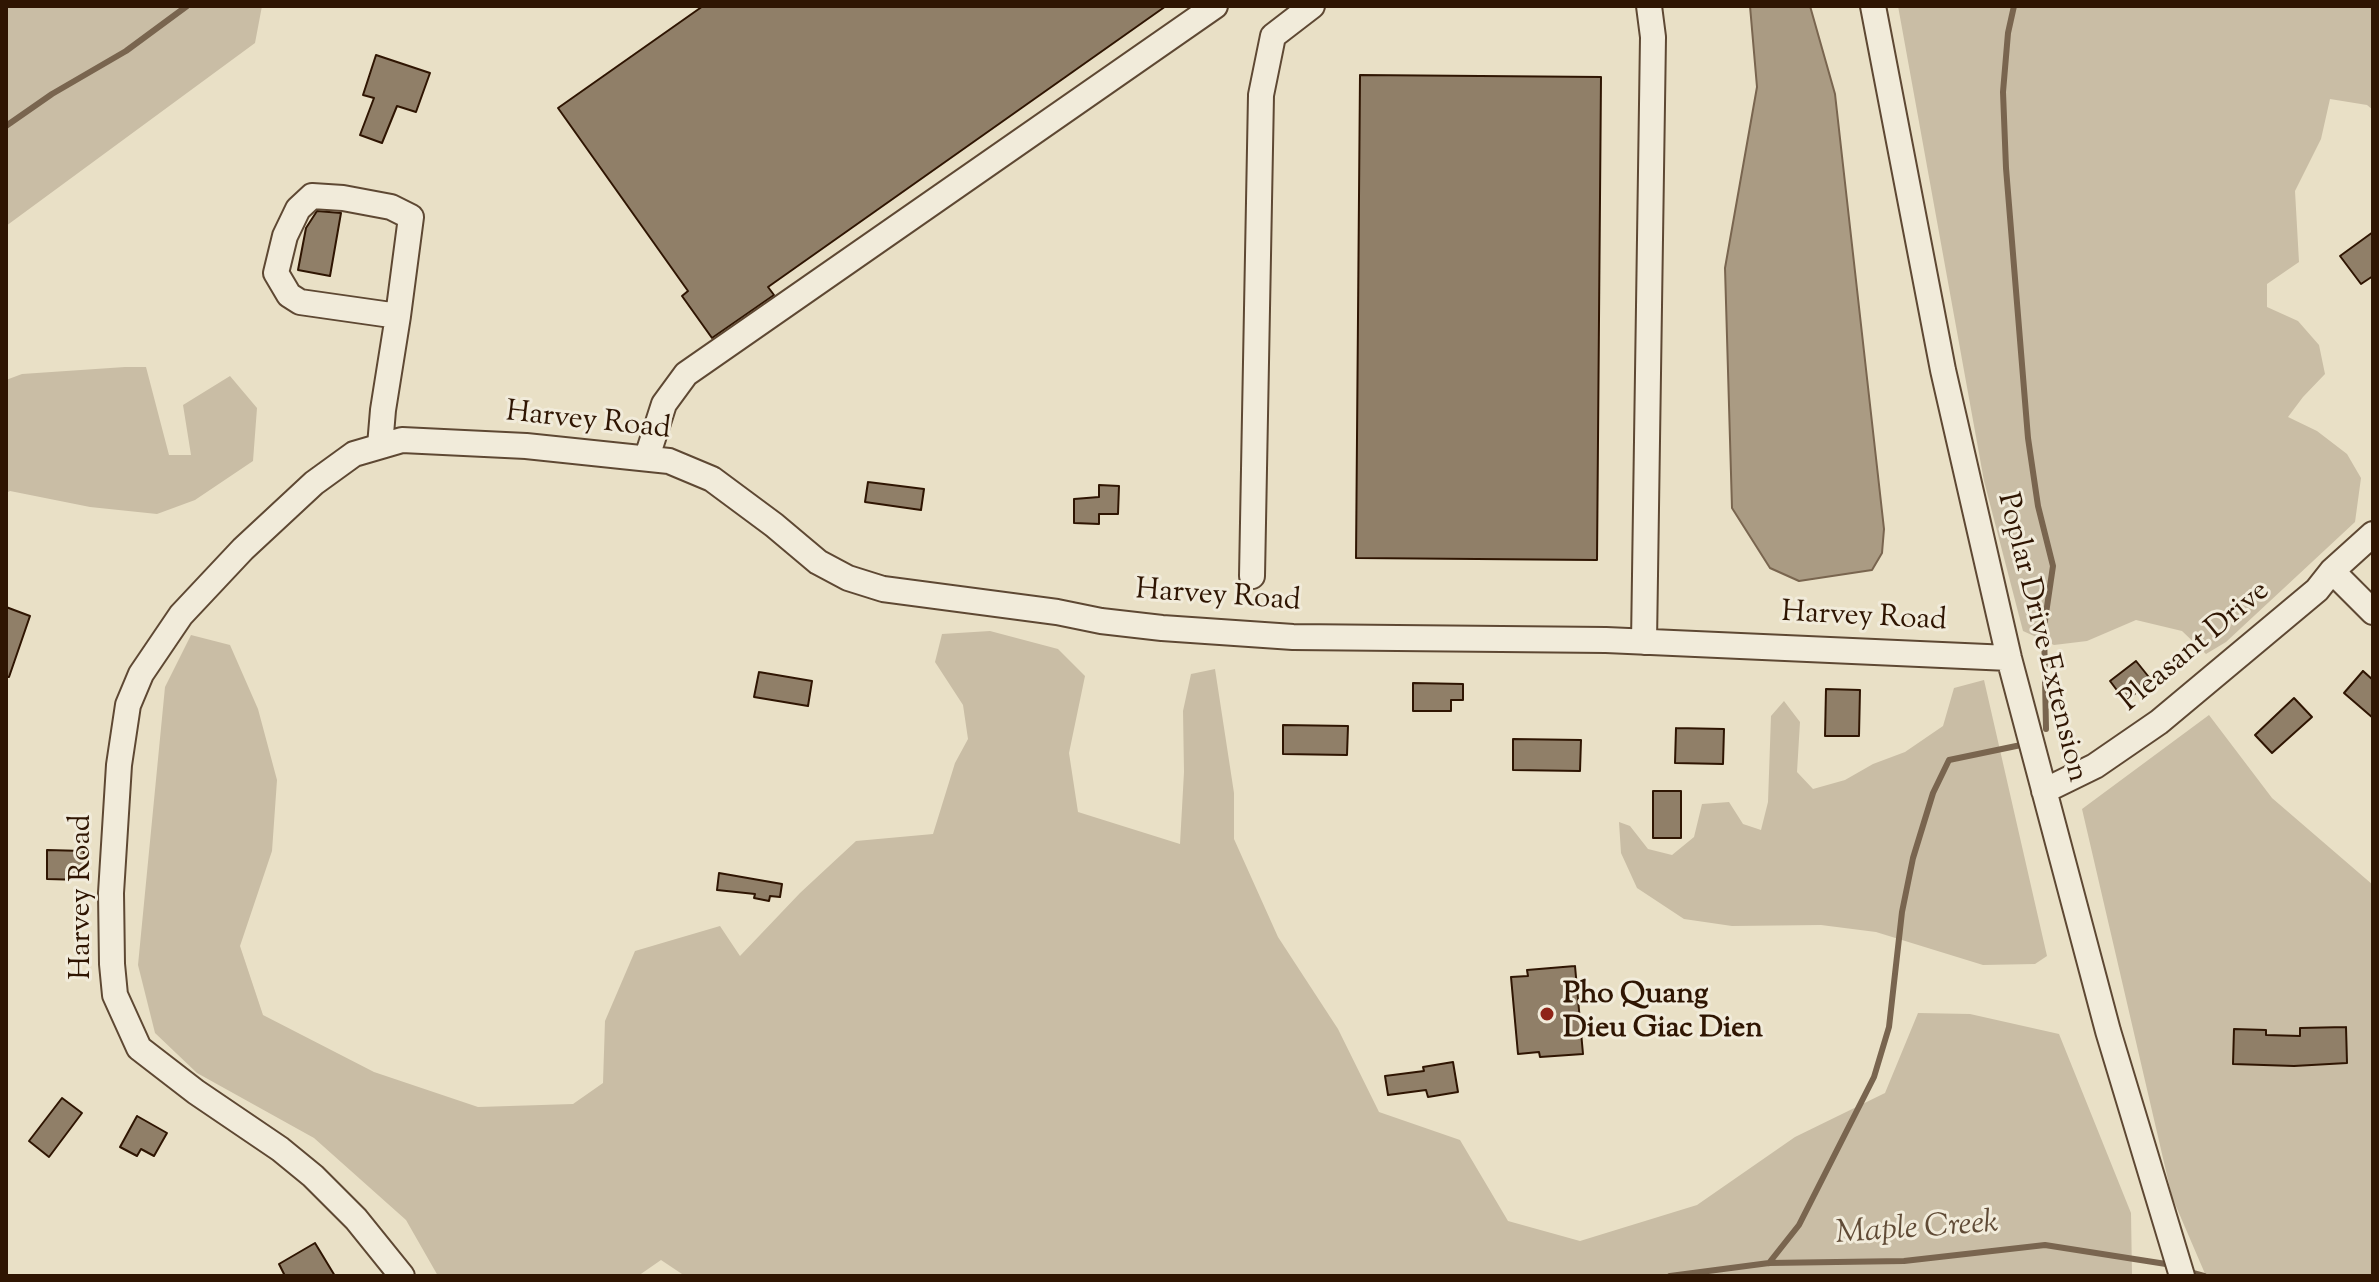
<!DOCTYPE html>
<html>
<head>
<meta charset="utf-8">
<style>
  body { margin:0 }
  #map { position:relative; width:2379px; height:1282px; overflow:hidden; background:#e9e0c6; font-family:"Sorts Mill Goudy",serif }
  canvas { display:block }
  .frame { position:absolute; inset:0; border:8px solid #2f1502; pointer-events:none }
</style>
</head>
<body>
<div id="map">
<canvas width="2379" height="1282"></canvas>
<div class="frame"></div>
</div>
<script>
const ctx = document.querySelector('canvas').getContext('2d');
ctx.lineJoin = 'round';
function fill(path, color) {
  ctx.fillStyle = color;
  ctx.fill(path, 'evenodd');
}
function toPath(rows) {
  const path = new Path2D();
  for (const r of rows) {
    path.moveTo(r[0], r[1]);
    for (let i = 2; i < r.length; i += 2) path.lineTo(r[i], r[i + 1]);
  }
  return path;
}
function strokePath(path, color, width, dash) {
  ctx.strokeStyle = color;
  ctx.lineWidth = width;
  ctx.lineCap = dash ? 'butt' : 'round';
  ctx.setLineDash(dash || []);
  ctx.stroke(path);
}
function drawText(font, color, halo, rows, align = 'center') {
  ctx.font = font + ' "Sorts Mill Goudy",serif';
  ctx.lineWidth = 6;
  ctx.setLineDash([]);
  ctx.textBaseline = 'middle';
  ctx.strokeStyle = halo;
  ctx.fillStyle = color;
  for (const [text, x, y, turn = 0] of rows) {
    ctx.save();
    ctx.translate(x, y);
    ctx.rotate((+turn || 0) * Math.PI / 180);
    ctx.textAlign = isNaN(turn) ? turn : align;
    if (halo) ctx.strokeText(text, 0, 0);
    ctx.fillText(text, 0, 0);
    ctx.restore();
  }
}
fill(toPath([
  [6,6,262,6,255,43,6,226],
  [1898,6,2373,6,2373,110,2367,105,2330,99,2321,139,2295,191,2299,262,2267,284,2267,307,2298,321,2319,345,2325,374,2303,397,2288,417,2317,431,2347,454,2361,478,2355,522,2226,642,2206,654,2182,631,2136,620,2087,641,2054,645,2023,631,1984,481],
  [125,367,146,367,169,455,191,455,183,405,230,376,257,408,253,461,195,500,157,514,90,507,10,491,6,493,6,380,22,374],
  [990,631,1058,649,1085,676,1069,753,1078,812,1180,844,1184,772,1183,711,1191,674,1215,669,1234,793,1234,839,1278,937,1338,1029,1379,1112,1460,1140,1508,1221,1580,1241,1697,1205,1795,1137,1885,1093,1918,1013,1970,1014,2059,1034,2131,1213,2132,1276,685,1276,661,1260,638,1276,438,1276,406,1220,314,1138,197,1073,155,1033,138,965,165,687,191,635,230,645,258,709,277,780,272,851,240,946,263,1015,374,1072,478,1107,573,1104,603,1083,605,1021,635,951,720,926,740,956,800,893,856,841,933,834,955,763,968,739,963,705,935,662,942,634],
  [1984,680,2047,956,2035,964,1983,965,1876,932,1821,925,1732,926,1684,919,1637,888,1621,853,1619,822,1630,826,1648,849,1672,855,1694,837,1702,804,1729,802,1743,824,1761,830,1768,802,1771,716,1784,701,1800,722,1797,772,1813,789,1845,780,1873,764,1905,752,1943,726,1954,688],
  [2209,715,2272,798,2373,885,2373,1276,2206,1276,2172,1197,2082,809]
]), '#c9bda5');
const water = toPath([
  [1750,6,1810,6,1835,94,1884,529,1882,553,1872,570,1799,581,1770,568,1732,508,1725,268,1757,87,1750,6]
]);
fill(water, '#aa9b83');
strokePath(water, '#79654f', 2);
strokePath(toPath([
  [2014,6,2008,33,2003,92,2006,168,2028,438,2038,506,2053,566,2044,627,2046,729],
  [6,126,52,94,126,51,187,6],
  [1769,1263,1799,1225,1874,1077,1889,1027,1902,912,1913,858,1933,793,1949,760,2021,745],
  [2193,1273,2204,1276],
  [1670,1276,1769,1263,1904,1261,2045,1245,2166,1264]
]), '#79654f', 6);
const building = toPath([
  [703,6,1166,6,768,287,774,295,712,338,682,296,688,291,558,108,703,6],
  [376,55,430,73,416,112,397,106,382,143,360,135,374,98,363,95,376,55],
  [1360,75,1601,77,1597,560,1356,558,1360,75],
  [317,211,341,213,330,276,298,270,306,228,317,211],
  [2373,232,2373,276,2361,284,2340,256,2373,232],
  [868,482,924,489,921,510,865,502,868,482],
  [1099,485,1119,486,1118,514,1099,514,1099,524,1074,523,1074,499,1099,497,1099,485],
  [6,607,30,616,9,677,6,677,6,607],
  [2136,661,2152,681,2125,701,2110,681,2136,661],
  [2363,671,2373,680,2373,718,2344,693,2363,671],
  [759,672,812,681,808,706,754,697,759,672],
  [1413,683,1463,684,1463,700,1451,700,1451,711,1413,711,1413,683],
  [1826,689,1860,690,1859,736,1825,736,1826,689],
  [2294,698,2312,717,2272,753,2255,735,2294,698],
  [1283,725,1348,726,1347,755,1283,754,1283,725],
  [1676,728,1724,729,1723,764,1675,763,1676,728],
  [1513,739,1581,740,1580,771,1513,770,1513,739],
  [1653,791,1681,791,1681,838,1653,838,1653,791],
  [47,850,84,851,83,880,47,879,47,850],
  [719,873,782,884,780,897,770,896,769,901,754,898,755,894,717,890,719,873],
  [1575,966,1583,1054,1540,1057,1539,1052,1518,1054,1511,977,1528,976,1527,970,1575,966],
  [2346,1027,2347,1063,2294,1066,2233,1064,2234,1029,2266,1030,2266,1035,2300,1036,2300,1028,2346,1027],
  [1453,1062,1458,1092,1428,1097,1426,1090,1388,1095,1385,1076,1424,1071,1423,1067,1453,1062],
  [62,1098,82,1113,49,1157,29,1141,62,1098],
  [137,1116,167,1133,154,1156,141,1149,137,1156,120,1147,137,1116],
  [315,1243,335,1276,285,1276,279,1264,315,1243]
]);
fill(building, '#907f68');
strokePath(building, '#2f1502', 2);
const minor = toPath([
  [1873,6,1943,370,2009,658,2108,1031,2182,1276],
  [380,446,383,410,398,316,300,302,289,295,276,273,285,236,298,209,312,196,343,198,391,207,411,217,398,316],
  [647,457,664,404,686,374,1215,6],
  [2332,571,2373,612],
  [1252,576,1261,95,1273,36,1312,6],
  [1644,642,1653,37,1649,6],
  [2044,791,2095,766,2159,722,2317,590,2332,571,2373,534],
  [402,1276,356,1219,313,1176,280,1149,196,1092,139,1048,115,995,112,964,111,893,119,765,128,705,141,674,181,615,243,549,314,483,354,454,402,440,526,446,669,461,712,479,774,525,818,562,848,578,883,589,1057,612,1101,621,1162,628,1293,637,1606,640,2009,658]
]);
strokePath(minor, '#5e4833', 28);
strokePath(minor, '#f1ebda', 24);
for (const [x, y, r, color] of [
  [1547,1014,8,"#8f2418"]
]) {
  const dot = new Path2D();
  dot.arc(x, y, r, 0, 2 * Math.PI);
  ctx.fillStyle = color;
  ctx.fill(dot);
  strokePath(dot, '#f1ebda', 3);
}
drawText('30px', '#2f1502', '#f1ebda', [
  ["Harvey Road",588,423,6],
  ["Harvey Road",1218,598,4],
  ["Harvey Road",1864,619,3],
  ["Poplar Drive Extension",2040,638,76],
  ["Pleasant Drive",2196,648,-40],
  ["Harvey Road",84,897,-90]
]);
drawText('bold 30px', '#2f1502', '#f1ebda', [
  ["Pho Quang",1563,997],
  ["Dieu Giac Dien",1563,1031]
], 'left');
drawText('italic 32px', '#604b36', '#f1ebda', [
  ["Maple Creek",1917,1231,-4]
]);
</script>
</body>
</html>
